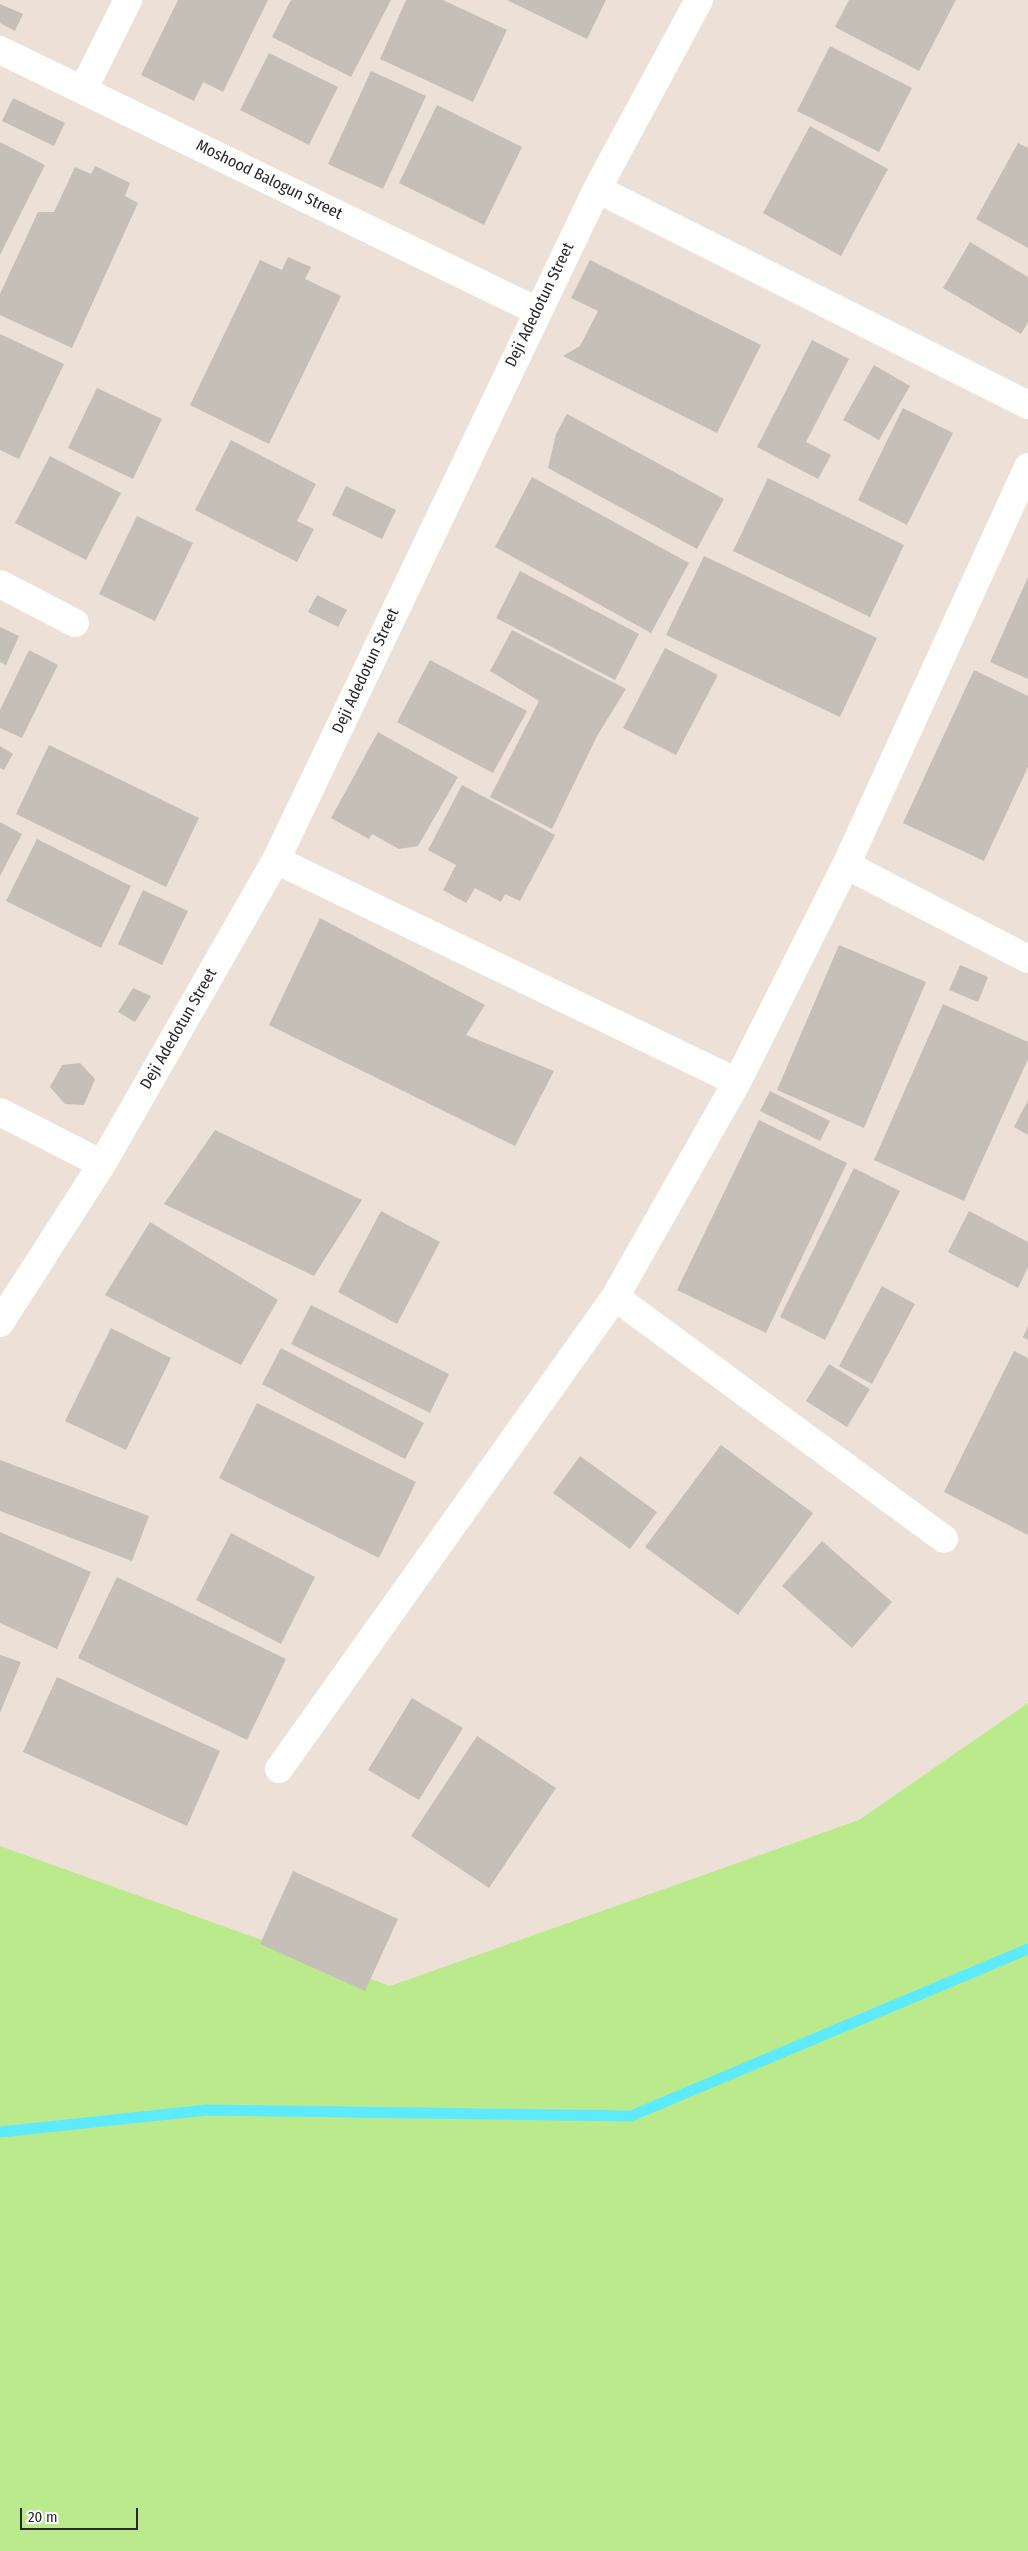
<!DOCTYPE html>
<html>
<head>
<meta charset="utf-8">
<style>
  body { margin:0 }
  #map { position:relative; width:1028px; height:2551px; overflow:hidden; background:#ede0d7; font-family:"Fira Sans Condensed",sans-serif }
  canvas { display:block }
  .scale { position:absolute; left:20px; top:2508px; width:118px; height:22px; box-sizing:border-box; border:2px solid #282828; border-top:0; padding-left:6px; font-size:15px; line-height:18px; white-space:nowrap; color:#282828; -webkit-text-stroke:4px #fff; paint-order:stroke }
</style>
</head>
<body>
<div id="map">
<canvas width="1028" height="2551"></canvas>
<div class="scale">20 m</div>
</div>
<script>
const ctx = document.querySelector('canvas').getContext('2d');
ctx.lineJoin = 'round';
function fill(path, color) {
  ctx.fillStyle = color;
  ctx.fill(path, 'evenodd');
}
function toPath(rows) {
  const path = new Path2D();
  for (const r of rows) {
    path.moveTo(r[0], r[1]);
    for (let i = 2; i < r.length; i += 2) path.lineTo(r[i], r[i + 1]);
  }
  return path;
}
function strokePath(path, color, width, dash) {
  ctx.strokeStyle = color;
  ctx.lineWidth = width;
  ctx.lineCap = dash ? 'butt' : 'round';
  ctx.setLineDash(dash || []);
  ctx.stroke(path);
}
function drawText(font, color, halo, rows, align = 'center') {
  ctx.font = font + ' "Fira Sans Condensed",sans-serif';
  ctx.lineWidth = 4;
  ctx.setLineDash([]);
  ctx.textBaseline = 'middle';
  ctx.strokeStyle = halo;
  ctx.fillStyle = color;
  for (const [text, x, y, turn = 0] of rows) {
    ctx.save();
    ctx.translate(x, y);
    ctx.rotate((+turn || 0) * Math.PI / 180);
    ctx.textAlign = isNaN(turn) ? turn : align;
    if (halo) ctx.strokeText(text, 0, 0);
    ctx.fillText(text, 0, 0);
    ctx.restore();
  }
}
fill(toPath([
  [1028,1703,1028,2551,0,2551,0,1846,390,1986,859,1820]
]), '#bbea8d');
strokePath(toPath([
  [0,2132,207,2110,631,2116,1028,1949]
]), '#5deafc', 11);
fill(toPath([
  [178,0,268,0,223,92,203,82,194,101,141,75],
  [291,0,391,0,351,77,272,37],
  [406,0,443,0,507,30,473,102,380,59],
  [507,0,606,0,587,39],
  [849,0,956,0,919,71,835,27],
  [0,4,23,14,15,31,0,23],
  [830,46,912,88,879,152,797,111],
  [269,53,338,87,309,145,240,110],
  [371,71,426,96,383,189,328,164],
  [13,98,65,123,54,146,2,121],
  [437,105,522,147,484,225,399,183],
  [810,126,888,169,841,256,763,213],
  [0,142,45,165,0,255],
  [1018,143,1028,148,1028,248,976,219],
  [95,166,130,183,125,196,138,203,72,348,0,315,0,294,38,212,54,212,75,167,91,174],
  [970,242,1028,277,1028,322,1021,334,943,288],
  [288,257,311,267,305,279,341,296,269,444,190,405,260,260,282,270],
  [590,260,761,345,717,433,563,356,580,346,598,311,571,298],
  [0,334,64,364,19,459,0,450],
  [812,340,849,359,806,442,831,455,818,479,757,447],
  [874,365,910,386,879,440,843,420],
  [97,388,162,419,133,479,68,448],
  [903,408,953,433,907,525,858,500],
  [567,414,724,499,697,549,548,468,556,434],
  [231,440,316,484,297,521,314,529,297,562,195,510],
  [50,456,121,493,86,560,15,523],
  [532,477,689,563,651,633,495,547],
  [768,478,904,545,870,617,733,551],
  [346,486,396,510,382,539,332,515],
  [137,516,193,543,155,621,99,594],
  [704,556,877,638,840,717,666,635],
  [520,571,639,634,615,680,496,618],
  [1028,577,1028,679,990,662],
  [317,595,347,610,338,627,308,612],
  [0,627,19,636,6,665,0,662],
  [512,630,626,689,597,736,552,829,490,797,539,701,490,671],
  [665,648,718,675,676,755,623,728],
  [29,650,58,665,22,738,0,728,0,710],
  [430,660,527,711,493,773,397,722],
  [974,670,1028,696,1028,767,984,861,903,823],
  [378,732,458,777,418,846,399,849,372,834,369,839,331,818],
  [49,745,199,818,166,887,16,814],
  [0,746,13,754,4,770,0,768],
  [462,785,555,835,520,901,505,894,501,902,475,888,466,903,443,890,456,865,428,850],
  [0,822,22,834,0,876],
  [37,839,131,886,101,948,6,901],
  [143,890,188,911,162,965,118,944],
  [320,918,485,1005,466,1035,554,1071,515,1146,269,1025],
  [839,945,926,982,864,1128,777,1090],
  [960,965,988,977,978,1002,949,990],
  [133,988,151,996,135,1022,118,1012],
  [943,1004,1028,1042,1028,1059,964,1201,874,1160],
  [80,1063,95,1079,84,1105,65,1104,50,1087,62,1065],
  [770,1091,830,1121,820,1141,760,1111],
  [1028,1100,1028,1135,1014,1127],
  [759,1120,847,1163,766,1333,677,1290],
  [215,1130,362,1200,314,1276,164,1204],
  [854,1168,900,1191,825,1340,780,1317],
  [381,1211,440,1242,397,1324,338,1292],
  [969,1211,1028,1242,1028,1267,1018,1288,948,1252],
  [150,1222,278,1300,241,1365,105,1295],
  [882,1286,915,1304,872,1384,839,1366],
  [311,1305,449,1374,430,1413,291,1344],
  [1028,1326,1028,1340,1023,1337],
  [111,1328,171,1358,126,1450,65,1421],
  [281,1348,424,1423,405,1459,262,1384],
  [1014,1351,1028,1358,1028,1535,944,1492],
  [829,1364,870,1389,847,1427,806,1401],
  [257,1403,416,1482,379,1558,219,1478],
  [721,1445,813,1513,738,1615,645,1547],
  [580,1456,657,1512,630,1549,553,1493],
  [0,1460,149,1516,132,1561,0,1511],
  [0,1532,91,1572,57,1649,0,1623],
  [231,1533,315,1577,281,1644,196,1600],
  [822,1541,892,1602,852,1648,782,1586],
  [117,1577,286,1659,247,1740,78,1658],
  [0,1655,21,1662,0,1713],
  [57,1677,220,1751,187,1826,23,1752],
  [412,1698,463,1728,419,1800,368,1770],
  [477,1736,556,1788,489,1888,411,1836],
  [293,1871,398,1919,365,1991,260,1944]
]), '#c6bfb7');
strokePath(toPath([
  [0,50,537,311],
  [83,90,128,0],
  [597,189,1028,405],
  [0,584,75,623],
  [276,860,737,1082],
  [846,865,1028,959],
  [0,1112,102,1164],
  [615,1297,944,1539],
  [0,1323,102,1164,276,860,597,189,699,0],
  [279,1769,615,1297,737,1082,846,865,1028,467]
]), '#fff', 28);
drawText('16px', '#282828', '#fff', [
  ["Moshood Balogun Street",269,180,26],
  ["Deji Adedotun Street",540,305,-64],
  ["Deji Adedotun Street",366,671,-65],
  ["Deji Adedotun Street",179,1029,-60]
]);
</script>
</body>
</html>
